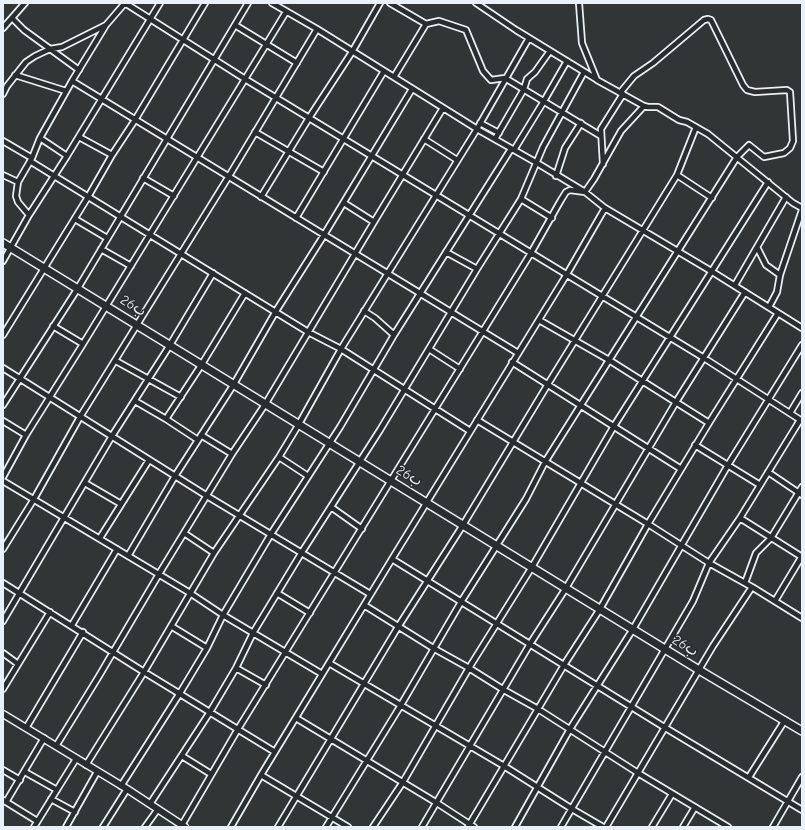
<!DOCTYPE html>
<html>
<head>
<meta charset="utf-8">
<style>
  body { margin:0 }
  #map { position:relative; width:805px; height:830px; overflow:hidden; background:#323536; font-family:"Comic Neue",sans-serif }
  canvas { display:block }
  .frame { position:absolute; inset:0; border:4px solid #e8f1f8; pointer-events:none }
</style>
</head>
<body>
<div id="map">
<canvas width="805" height="830"></canvas>
<div class="frame"></div>
</div>
<script>
const ctx = document.querySelector('canvas').getContext('2d');
ctx.lineJoin = 'round';
function toPath(rows) {
  const path = new Path2D();
  for (const r of rows) {
    path.moveTo(r[0], r[1]);
    for (let i = 2; i < r.length; i += 2) path.lineTo(r[i], r[i + 1]);
  }
  return path;
}
function strokePath(path, color, width, dash) {
  ctx.strokeStyle = color;
  ctx.lineWidth = width;
  ctx.lineCap = dash ? 'butt' : 'round';
  ctx.setLineDash(dash || []);
  ctx.stroke(path);
}
function drawText(font, color, halo, rows, align = 'center') {
  ctx.font = font + ' "Comic Neue","Playpen Sans Arabic",sans-serif';
  ctx.lineWidth = 3;
  ctx.setLineDash([]);
  ctx.textBaseline = 'middle';
  ctx.strokeStyle = halo;
  ctx.fillStyle = color;
  for (const [text, x, y, turn = 0] of rows) {
    ctx.save();
    ctx.translate(x, y);
    ctx.rotate((+turn || 0) * Math.PI / 180);
    ctx.textAlign = isNaN(turn) ? turn : align;
    if (halo) ctx.strokeText(text, 0, 0);
    ctx.fillText(text, 0, 0);
    ctx.restore();
  }
}
const minor = toPath([
  [125,3,245,79,704,358,802,421],
  [272,3,317,29,477,129,537,163,585,192,605,208,711,271,802,328],
  [390,3,426,24,439,21,466,30,483,71,491,80,505,78,601,136],
  [476,3,516,30,596,79],
  [579,3,582,43,597,80,644,106,648,107,658,107,679,120,687,122,708,134,793,203,802,208],
  [12,18,24,30,79,70],
  [235,25,297,63],
  [3,28,25,3],
  [15,75,66,91],
  [394,77,426,24],
  [72,81,518,353],
  [524,89,527,79,535,72,550,51],
  [3,94,7,86,26,62,35,56,50,49,62,47,106,25],
  [480,123,499,133],
  [255,132,324,172],
  [79,137,112,155],
  [40,138,67,156],
  [424,139,457,160],
  [495,139,524,89],
  [3,141,32,158],
  [514,150,544,101,567,61],
  [30,161,308,332,341,349,470,431],
  [603,164,601,129,623,94],
  [3,175,18,182],
  [677,175,712,198],
  [556,176,565,148,581,123],
  [143,178,174,196],
  [261,197,309,118,352,52,380,3],
  [521,199,552,218],
  [344,203,374,222],
  [29,215,18,202,16,196,18,182,32,158,40,138,72,81,106,25,125,3],
  [296,218,384,71],
  [75,219,107,238],
  [757,247,766,265,780,275],
  [101,249,131,266],
  [446,252,477,269],
  [3,261,29,215,67,156,160,3],
  [735,285,786,197],
  [769,307,777,292,780,275,802,210],
  [364,311,375,318,394,335],
  [539,320,609,360,709,423],
  [53,326,83,344],
  [3,335,88,197,112,155,135,120,205,3],
  [429,349,460,369],
  [116,361,181,397],
  [512,362,681,469],
  [3,368,207,496,370,594],
  [135,401,166,419,198,440],
  [3,405,78,288,248,3],
  [790,413,802,393],
  [166,419,202,364,245,293],
  [477,420,648,524,709,563,752,587,802,618],
  [3,421,26,435],
  [201,435,232,454],
  [695,445,760,485],
  [279,457,308,476],
  [768,472,802,495],
  [3,477,26,435,83,344,286,12],
  [3,481,190,593,223,615,322,674],
  [85,483,121,504],
  [331,507,362,529],
  [740,518,802,557],
  [184,533,214,553],
  [100,538,149,460],
  [3,549,34,499,80,417,229,176,317,29],
  [128,556,175,476,234,384,276,311,324,235,412,89],
  [392,559,664,727,802,810],
  [3,583,144,672,275,752],
  [745,583,756,553,771,538,802,487],
  [277,593,310,613],
  [775,601,802,556],
  [364,605,433,648,469,668,504,690,538,709,638,773,728,827],
  [3,621,112,436,170,345,213,273],
  [72,625,117,549],
  [171,626,207,648],
  [3,653,18,664],
  [329,663,504,766,572,809,603,827],
  [236,668,266,685],
  [3,689,50,612],
  [296,718,437,803,474,827],
  [26,728,83,632],
  [56,746,99,676,159,574,232,454,266,403,374,222,443,108],
  [182,756,211,774],
  [86,765,144,672,214,553,279,457,299,424,341,349,477,129,529,38],
  [3,770,20,780],
  [25,772,57,790],
  [261,775,348,827],
  [749,777,785,720],
  [121,786,180,693,207,648,223,615,271,534,340,427,394,335,511,149],
  [51,799,75,812],
  [3,800,37,821],
  [6,802,44,738],
  [150,804,210,712,236,668,253,633,302,552,380,430,477,269,521,199,543,147,584,72],
  [182,825,238,729,531,253,561,200,566,192,570,190,585,192,594,179,621,131,644,106],
  [34,827,76,759],
  [66,827,97,772],
  [103,827,127,789],
  [145,827,158,809],
  [231,827,261,775,392,559,567,274,605,208],
  [278,827,398,627,463,525,548,384,677,175,696,127],
  [326,827,401,705,461,602,526,499,545,462,737,157,749,145,764,157,784,153,790,148,793,141,790,92,787,90,755,92,747,90,743,85,711,20,708,19,704,20,653,63,634,76,620,93],
  [373,827,403,782,469,668,532,567,614,426,768,182],
  [422,827,530,644,566,588,676,402,745,292],
  [468,827,564,665,600,609,648,524,709,423,778,313],
  [515,827,570,729,633,629,728,465,802,345],
  [561,827,693,601,709,563,740,518,800,420],
  [606,827,713,646,752,587],
  [652,827,672,794],
  [683,827,695,807],
  [773,827,802,777]
]);
const major = toPath([
  [3,714,127,789,185,827]
]);
const highway = toPath([
  [3,243,699,670,802,731]
]);
strokePath(minor, '#e8f1f8', 8);
strokePath(major, '#e8f1f8', 9);
strokePath(highway, '#e8f1f8', 10);
strokePath(minor, '#2a2d2e', 4.5);
strokePath(major, '#2a2d2e', 6);
strokePath(highway, '#2a2d2e', 7);
drawText('14px', '#e8f1f8', '#2a2d2e', [
  ["26ب",133,306,32],
  ["26ب",409,476,31],
  ["26ب",685,646,32]
]);
</script>
</body>
</html>
